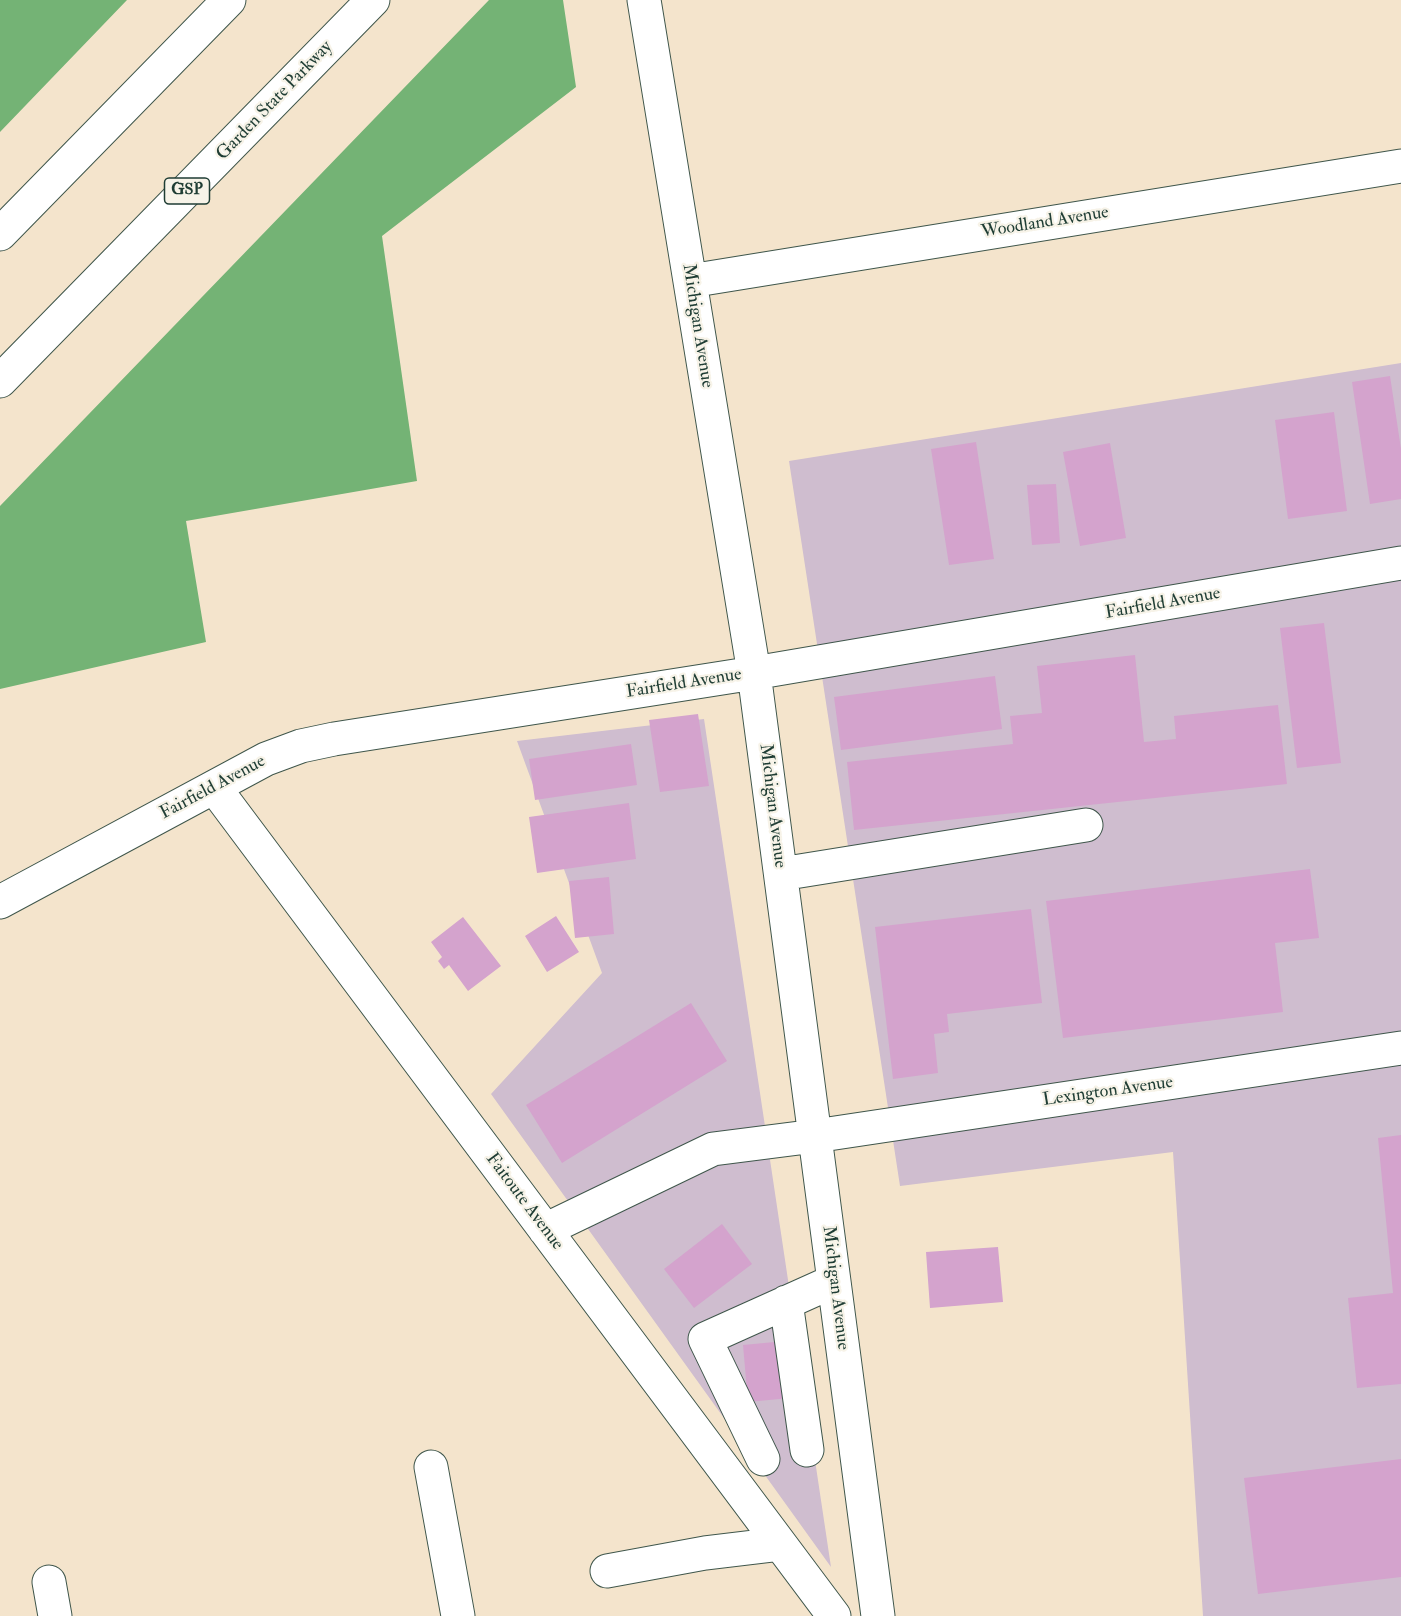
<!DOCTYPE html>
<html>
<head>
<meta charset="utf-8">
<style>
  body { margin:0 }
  canvas { display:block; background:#f4e4cc }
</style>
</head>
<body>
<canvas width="1401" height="1616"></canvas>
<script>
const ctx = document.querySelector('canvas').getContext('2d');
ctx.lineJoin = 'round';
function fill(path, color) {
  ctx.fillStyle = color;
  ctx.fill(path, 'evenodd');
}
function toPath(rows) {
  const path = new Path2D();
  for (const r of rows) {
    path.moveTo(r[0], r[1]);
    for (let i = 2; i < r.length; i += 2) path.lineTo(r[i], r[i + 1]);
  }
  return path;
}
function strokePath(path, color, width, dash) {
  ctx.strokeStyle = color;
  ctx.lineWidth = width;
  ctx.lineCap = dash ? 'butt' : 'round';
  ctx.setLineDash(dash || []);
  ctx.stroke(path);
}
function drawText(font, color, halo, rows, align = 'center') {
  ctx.font = font + ' "IM FELL Double Pica",serif';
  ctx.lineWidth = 4.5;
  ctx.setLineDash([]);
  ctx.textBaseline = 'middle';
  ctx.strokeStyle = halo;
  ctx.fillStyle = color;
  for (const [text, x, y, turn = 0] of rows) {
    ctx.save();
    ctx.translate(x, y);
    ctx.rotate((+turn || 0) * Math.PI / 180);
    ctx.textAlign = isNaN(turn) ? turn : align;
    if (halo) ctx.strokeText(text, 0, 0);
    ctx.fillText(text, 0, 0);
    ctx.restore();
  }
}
fill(toPath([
  [1401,363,1401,1616,1203,1616,1173,1152,900,1186,789,461],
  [704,719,831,1567,491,1094,602,973,517,741]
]), '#cfbdcf');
fill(toPath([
  [0,0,127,0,0,132],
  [489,0,563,0,576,87,382,236,417,481,186,521,206,642,0,689,0,506]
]), '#74b375');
fill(toPath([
  [1390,376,1401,449,1401,499,1370,504,1352,382],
  [1334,412,1347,511,1288,519,1275,420],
  [976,442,994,559,949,565,931,449],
  [1110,443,1126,538,1080,546,1063,452],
  [1056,484,1060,543,1032,545,1027,485],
  [1324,623,1341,763,1297,768,1280,628],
  [1135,655,1144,742,1176,739,1174,716,1278,705,1287,784,854,830,847,762,1013,744,1010,716,1042,713,1037,666],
  [995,676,1002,729,841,750,834,697],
  [698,714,709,786,660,792,649,720],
  [631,744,637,785,535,800,529,759],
  [629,803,636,859,537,873,529,817],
  [1310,869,1319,938,1275,943,1283,1012,1063,1038,1046,901],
  [609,877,614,934,575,938,569,881],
  [1031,909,1042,1003,947,1014,949,1032,934,1034,938,1073,893,1079,875,927],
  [556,916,579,952,547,972,525,936],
  [463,917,501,966,468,991,449,965,444,969,438,961,442,957,431,942],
  [691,1003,727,1061,562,1163,526,1105],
  [1401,1135,1401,1384,1357,1388,1348,1298,1393,1293,1378,1138],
  [722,1224,752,1264,694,1308,664,1269],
  [998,1247,1003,1302,930,1308,926,1252],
  [785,1341,790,1398,748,1402,743,1345],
  [1401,1459,1401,1577,1258,1594,1244,1478]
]), '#d4a3cd');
const minor = toPath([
  [644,0,754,673,878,1616],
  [690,281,1401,166],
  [214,787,834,1616],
  [781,874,1086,825],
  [0,902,266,759,301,746,334,739,754,673,1401,563],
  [545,1230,713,1149,815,1136,1401,1048],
  [786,1302,807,1450],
  [763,1459,705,1339,834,1281],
  [431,1467,458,1616],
  [607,1571,705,1553,780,1544],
  [49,1582,55,1616]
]);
const highway = toPath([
  [0,234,229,0],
  [0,381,373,0]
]);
strokePath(minor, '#3f564b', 35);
strokePath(highway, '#3f564b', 35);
strokePath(minor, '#fff', 33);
strokePath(highway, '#fff', 33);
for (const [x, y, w] of [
  [187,191,45]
]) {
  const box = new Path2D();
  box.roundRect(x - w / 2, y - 13, w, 26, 4.5);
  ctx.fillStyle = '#f7f3e8';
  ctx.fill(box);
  strokePath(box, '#1f3d34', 1.5);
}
drawText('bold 16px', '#1f3d34', null, [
  ["GSP",187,191]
]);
drawText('18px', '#1f3d34', '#f7f3e8', [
  ["Garden State Parkway",275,101,-46],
  ["Woodland Avenue",1045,223,-9],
  ["Michigan Avenue",697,326,81],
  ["Fairfield Avenue",1163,604,-10],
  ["Fairfield Avenue",684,684,-9],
  ["Fairfield Avenue",213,788,-28],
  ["Michigan Avenue",772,806,83],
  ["Lexington Avenue",1108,1092,-8],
  ["Faitoute Avenue",524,1202,53],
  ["Michigan Avenue",835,1288,83]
]);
</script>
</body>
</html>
